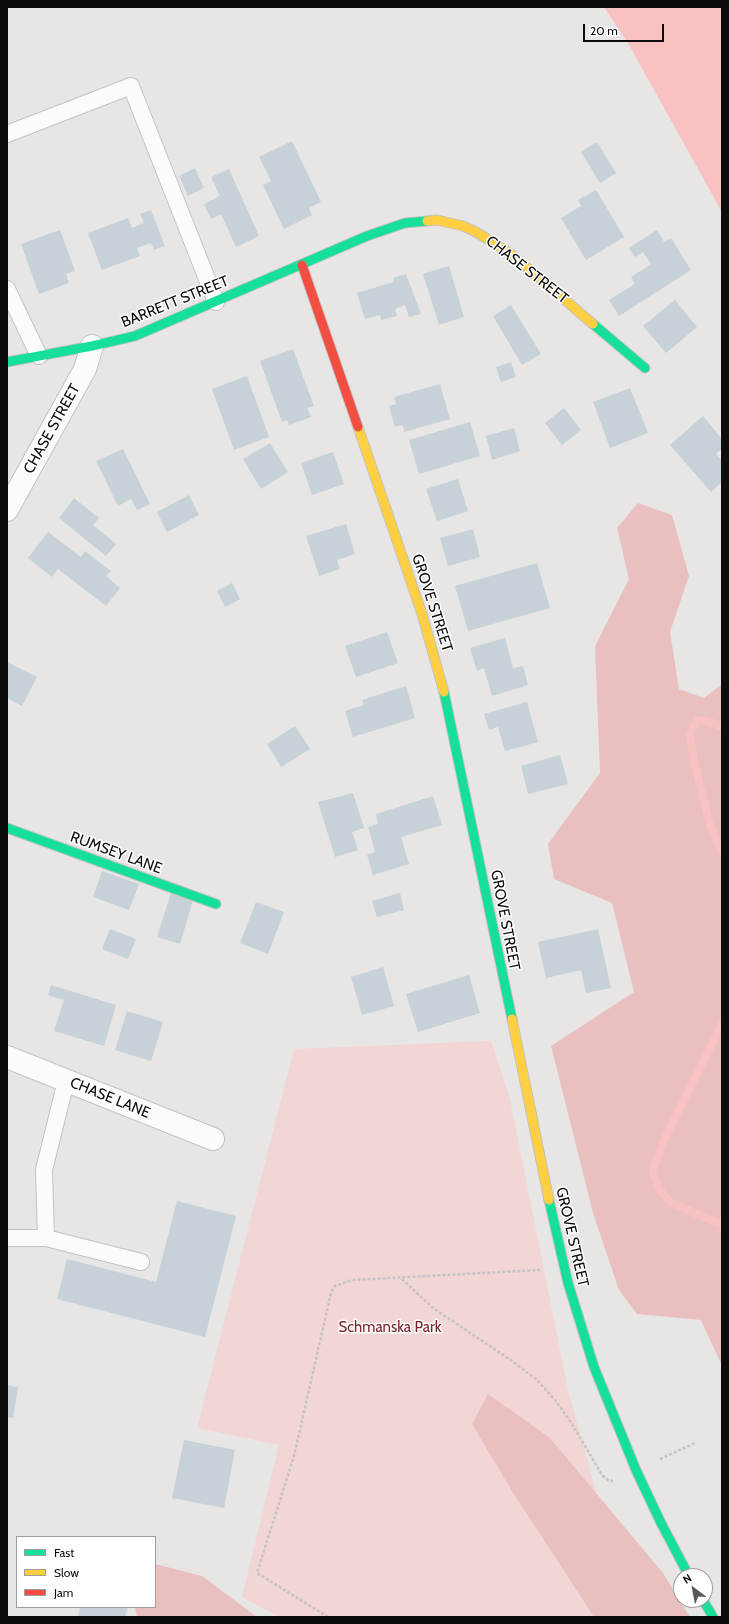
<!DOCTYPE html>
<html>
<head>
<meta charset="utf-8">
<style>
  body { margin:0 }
  #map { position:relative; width:729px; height:1624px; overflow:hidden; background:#e8e5e5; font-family:Cabin,sans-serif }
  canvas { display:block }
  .frame { position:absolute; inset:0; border:8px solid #0d0c0c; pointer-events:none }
  .legend { position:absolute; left:16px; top:1536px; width:140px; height:72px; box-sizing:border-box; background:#fff; border:1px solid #9e9e9e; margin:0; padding:5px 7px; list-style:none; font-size:12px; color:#0d0c0c }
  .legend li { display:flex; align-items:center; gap:8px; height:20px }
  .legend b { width:20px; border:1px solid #9e9e9e }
  .north { position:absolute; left:673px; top:1568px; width:40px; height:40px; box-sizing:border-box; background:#fff; border:1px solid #9e9e9e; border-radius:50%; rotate:328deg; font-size:11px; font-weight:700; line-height:16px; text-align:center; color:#0d0c0c }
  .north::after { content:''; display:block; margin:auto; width:14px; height:18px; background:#5a5858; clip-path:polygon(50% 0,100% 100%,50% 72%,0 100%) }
  .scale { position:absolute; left:583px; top:24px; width:81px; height:18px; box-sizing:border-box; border:2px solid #0d0c0c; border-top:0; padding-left:5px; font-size:12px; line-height:14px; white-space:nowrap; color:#0d0c0c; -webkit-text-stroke:3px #fff; paint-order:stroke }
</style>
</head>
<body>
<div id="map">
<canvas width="729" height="1624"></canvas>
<div class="frame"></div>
<ul class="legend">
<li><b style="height:5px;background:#16e098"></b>Fast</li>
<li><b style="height:5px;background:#ffcf43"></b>Slow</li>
<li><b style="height:5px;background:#f24e42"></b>Jam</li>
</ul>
<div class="north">N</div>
<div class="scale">20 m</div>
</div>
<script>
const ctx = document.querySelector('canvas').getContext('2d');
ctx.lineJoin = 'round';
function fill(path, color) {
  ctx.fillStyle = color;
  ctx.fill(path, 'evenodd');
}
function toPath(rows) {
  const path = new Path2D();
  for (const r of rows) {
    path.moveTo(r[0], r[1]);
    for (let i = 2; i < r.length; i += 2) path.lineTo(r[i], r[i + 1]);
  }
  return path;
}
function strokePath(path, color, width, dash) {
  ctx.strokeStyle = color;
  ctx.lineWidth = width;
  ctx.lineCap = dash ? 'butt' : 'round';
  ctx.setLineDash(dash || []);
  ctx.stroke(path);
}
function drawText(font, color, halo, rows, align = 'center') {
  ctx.font = font + ' Cabin,sans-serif';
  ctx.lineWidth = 3;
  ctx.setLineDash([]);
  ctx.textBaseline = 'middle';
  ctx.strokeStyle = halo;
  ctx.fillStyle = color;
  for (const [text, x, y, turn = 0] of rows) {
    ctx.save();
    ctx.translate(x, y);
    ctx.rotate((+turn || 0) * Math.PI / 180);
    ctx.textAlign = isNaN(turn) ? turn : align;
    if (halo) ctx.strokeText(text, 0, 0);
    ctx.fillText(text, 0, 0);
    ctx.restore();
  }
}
fill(toPath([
  [491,1041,510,1099,568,1390,613,1554,617,1617,279,1617,242,1597,279,1445,197,1428,294,1049]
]), '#f1d6d5');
fill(toPath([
  [638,503,672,515,689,576,670,632,679,689,704,698,722,684,722,1366,701,1320,637,1314,619,1290,593,1213,551,1046,634,992,612,903,554,879,548,844,600,773,595,646,629,579,617,528],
  [488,1394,550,1438,663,1573,690,1617,594,1617,512,1491,472,1424],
  [155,1564,202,1576,257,1617,137,1617,135,1607,155,1607]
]), '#e9c0bf');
fill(toPath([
  [604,7,722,7,722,212,629,45]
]), '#f7c2c1');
strokePath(toPath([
  [722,727,706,720,697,721,690,734,693,758,709,822,722,853],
  [722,1024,663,1142,653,1170,659,1189,670,1202,722,1225]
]), '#f7c2c1', 8);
fill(toPath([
  [292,141,321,202,309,208,312,215,284,229,263,185,271,181,259,157],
  [597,142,616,173,600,183,581,152],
  [195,168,204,188,188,196,179,176],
  [229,169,259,236,236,247,221,214,211,219,204,204,220,196,211,177],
  [596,190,624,237,586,260,561,218,581,206,578,200],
  [151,210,165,246,154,250,151,243,137,248,140,256,102,270,88,233,128,218,132,228,144,223,140,214],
  [60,230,75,271,66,274,69,283,39,294,21,244],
  [657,230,664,242,671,238,691,270,619,316,609,300,635,284,631,277,651,264,643,252,635,257,629,248],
  [449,266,464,317,439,325,423,274],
  [406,274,421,314,409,317,405,305,395,309,397,316,381,320,380,315,365,319,357,293,394,282,393,278],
  [675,300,697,327,666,353,643,326],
  [511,305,541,354,522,365,493,316],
  [293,349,314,406,307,408,311,417,289,425,287,420,282,422,260,361],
  [511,362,516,377,501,382,496,367],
  [247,376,269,437,234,450,212,389],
  [440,384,450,419,404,432,403,425,395,427,389,406,396,404,394,397],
  [630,388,648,433,610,448,593,402],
  [564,408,581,430,562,445,545,423],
  [703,416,722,439,722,448,716,454,722,461,722,482,711,492,670,445],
  [470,422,480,456,419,474,409,440],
  [514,428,520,451,492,460,486,436],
  [270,443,288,472,261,489,243,459],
  [123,449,150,504,137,510,131,499,118,506,96,461],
  [333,452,344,484,312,495,301,463],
  [458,479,468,511,437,521,426,489],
  [189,495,199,515,167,532,157,512],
  [74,498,99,518,93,525,116,544,106,556,59,518],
  [346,524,355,554,337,560,340,569,319,576,306,536],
  [473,529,480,557,448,566,440,538],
  [48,532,81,557,85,551,111,571,106,576,120,588,106,606,58,569,52,577,28,558],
  [537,563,550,608,468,631,455,586],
  [232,583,240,599,225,607,217,591],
  [387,632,398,663,356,677,345,646],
  [505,638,513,668,523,666,528,685,492,696,484,668,477,671,470,648],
  [7,662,37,677,22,706,7,698],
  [406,686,415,718,353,737,345,711,364,705,362,700],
  [527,702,538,742,505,751,498,727,489,730,484,714],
  [295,726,310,749,281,767,267,744],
  [560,755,568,784,528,794,521,766],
  [353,793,364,828,352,832,358,850,335,857,318,802],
  [433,796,442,825,401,837,409,864,373,875,367,855,375,852,368,827,378,824,376,814],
  [102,871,139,884,129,910,93,897],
  [171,893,193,900,180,944,157,937],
  [400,893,404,910,377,917,372,901],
  [256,902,284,912,268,954,240,943],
  [110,929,136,939,128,959,102,949],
  [598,929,611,988,586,993,581,970,546,978,538,942],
  [383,967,394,1006,362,1015,351,977],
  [469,975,480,1013,418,1032,406,994],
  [51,985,116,1005,104,1046,54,1031,64,1000,48,995],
  [127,1011,163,1022,151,1061,115,1050],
  [177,1201,236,1216,205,1337,57,1299,67,1259,156,1282],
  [7,1385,18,1387,13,1418,7,1417],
  [184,1440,235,1450,224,1508,172,1498],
  [80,1607,128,1607,125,1617,78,1617]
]), '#c6d1d8');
const lane = toPath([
  [7,134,131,86,216,302],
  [7,289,39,356],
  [7,1238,46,1238,44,1170,66,1081],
  [46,1238,141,1262]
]);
const street = toPath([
  [7,510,85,369,92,346],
  [7,1057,213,1139]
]);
const fast = toPath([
  [593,324,645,368],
  [7,362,92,346,135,336,367,236,405,223,427,221],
  [444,692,512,1019],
  [7,828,216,904],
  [549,1200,568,1283,594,1367,636,1470,661,1523,689,1576],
  [703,1600,713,1617]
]);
const slow = toPath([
  [427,221,437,220,463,226,476,232,511,254,593,324],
  [358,427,422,614,444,692],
  [512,1019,549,1200]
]);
const jam = toPath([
  [302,265,358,427]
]);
strokePath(lane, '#c4c2c2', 18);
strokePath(street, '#c4c2c2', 24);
strokePath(fast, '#c4c2c2', 11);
strokePath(slow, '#c4c2c2', 11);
strokePath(jam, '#c4c2c2', 11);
strokePath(toPath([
  [402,1279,433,1308,515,1363,536,1379,555,1400,572,1424,602,1475,608,1480,613,1481],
  [660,1459,695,1443],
  [328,1617,257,1573,294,1456,331,1293,335,1286,352,1280,540,1270]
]), '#c5c3c3', 2.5, [3, 2]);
strokePath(lane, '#fcfbfb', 16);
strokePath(street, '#fcfbfb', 22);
strokePath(fast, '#16e098', 9);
strokePath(slow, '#ffcf43', 9);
strokePath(jam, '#f24e42', 9);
drawText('15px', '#0d0c0c', '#fff', [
  ["CHASE STREET",527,270,38],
  ["BARRETT STREET",175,302,-22],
  ["CHASE STREET",52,429,-61],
  ["GROVE STREET",432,603,72],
  ["RUMSEY LANE",116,853,20],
  ["GROVE STREET",505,920,79],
  ["CHASE LANE",110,1098,22],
  ["GROVE STREET",572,1237,77]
]);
drawText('15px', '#772328', '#fff', [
  ["Schmanska Park",390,1328]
]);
</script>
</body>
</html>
